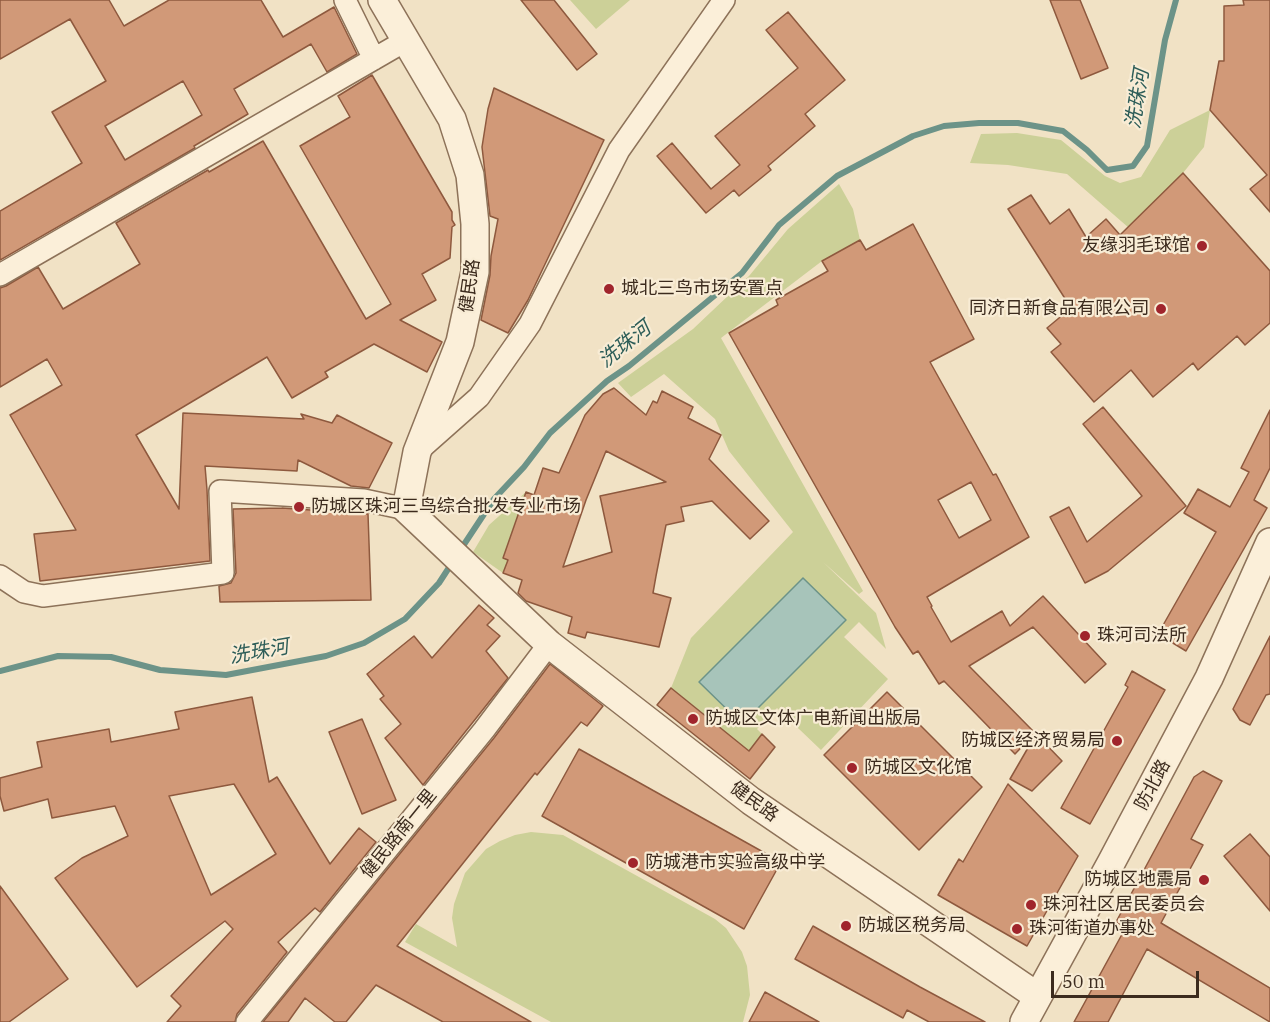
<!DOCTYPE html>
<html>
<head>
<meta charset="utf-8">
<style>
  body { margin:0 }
  #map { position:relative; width:1270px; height:1022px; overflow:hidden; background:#f1e2c5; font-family:"IBM Plex Serif",serif }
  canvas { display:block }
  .scale { position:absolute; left:1051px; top:971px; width:148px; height:27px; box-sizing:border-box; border:3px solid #3c2b1e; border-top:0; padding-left:8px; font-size:18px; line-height:21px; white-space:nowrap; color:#3c2b1e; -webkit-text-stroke:4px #f8ecd5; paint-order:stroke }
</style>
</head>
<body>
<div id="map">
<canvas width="1270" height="1022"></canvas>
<div class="scale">50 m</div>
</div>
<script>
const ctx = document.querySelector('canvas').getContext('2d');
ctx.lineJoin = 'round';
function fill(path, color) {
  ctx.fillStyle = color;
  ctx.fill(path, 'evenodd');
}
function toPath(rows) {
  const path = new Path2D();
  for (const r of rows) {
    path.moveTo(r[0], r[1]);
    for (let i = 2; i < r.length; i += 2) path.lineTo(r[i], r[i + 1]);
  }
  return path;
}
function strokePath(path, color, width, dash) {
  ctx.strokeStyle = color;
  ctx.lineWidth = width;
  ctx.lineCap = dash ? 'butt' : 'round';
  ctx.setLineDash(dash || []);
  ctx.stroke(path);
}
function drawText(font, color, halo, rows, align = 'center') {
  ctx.font = font + ' "IBM Plex Serif","Noto Sans SC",serif';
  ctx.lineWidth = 4.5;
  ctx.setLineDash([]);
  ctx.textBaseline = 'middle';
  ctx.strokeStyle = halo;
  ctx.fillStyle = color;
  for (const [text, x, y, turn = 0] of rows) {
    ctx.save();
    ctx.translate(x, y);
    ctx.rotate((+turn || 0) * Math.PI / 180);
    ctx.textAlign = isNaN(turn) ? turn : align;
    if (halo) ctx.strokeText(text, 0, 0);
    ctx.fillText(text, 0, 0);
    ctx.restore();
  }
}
fill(toPath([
  [570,0,630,0,596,29],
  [1210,110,1204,147,1183,173,1129,228,1067,174,1008,165,970,163,981,134,1017,133,1061,140,1105,176,1120,183,1141,177,1170,130],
  [839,184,853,209,860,240,822,261,721,338,863,591,859,594,823,562,876,613,886,649,859,622,844,637,888,679,821,750,777,708,757,729,775,747,750,779,657,705,671,688,691,638,793,532,729,451,715,419,664,374,631,397,618,383,693,329,749,276,788,229],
  [526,492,503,558,508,560,503,573,473,552,489,525],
  [531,832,563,835,715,919,726,928,742,952,747,966,750,995,743,1022,551,1022,405,942,416,924,457,947,452,918,454,904,465,873,486,849,500,841,515,835]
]), '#ccd098');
const water = toPath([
  [803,578,846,620,742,724,699,682,803,578]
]);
fill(water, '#a7c4ba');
strokePath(water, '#6c9388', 1.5);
strokePath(toPath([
  [461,549,494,499,524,467,550,433,607,381,629,366,742,273,779,225,837,176,913,136,944,126,979,123,1018,123,1063,131,1087,150,1107,170,1133,166,1147,146,1165,40,1176,0],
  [0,671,58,656,111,657,160,670,226,675,326,656,364,643,405,619,439,583,452,563]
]), '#6c9388', 6);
const building = toPath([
  [0,0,109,0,124,26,169,0,261,0,283,37,334,7,357,54,327,72,311,44,234,89,248,114,194,146,195,148,0,260,0,211,82,163,52,112,106,81,70,19,0,59,0,0],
  [183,81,202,115,125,160,105,126,183,81],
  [521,0,554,0,597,54,577,70,521,0],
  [1050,0,1080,0,1108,68,1081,79,1050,0],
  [1243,0,1270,0,1270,212,1250,189,1267,175,1210,110,1219,61,1224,61,1224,6,1244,5,1243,0],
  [788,12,845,80,805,114,815,126,768,166,771,170,739,196,734,190,706,213,657,156,672,143,711,189,740,165,715,136,798,68,766,30,788,12],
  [372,75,452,212,452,220,455,225,452,227,450,258,422,274,436,300,400,320,442,342,427,372,374,344,325,372,328,377,292,398,267,357,136,435,179,509,183,413,304,419,301,414,332,423,337,415,392,443,369,488,351,486,298,460,297,471,205,466,207,490,210,561,40,581,34,534,76,530,10,415,62,385,47,359,0,387,0,288,6,286,38,267,63,309,140,264,116,223,208,170,209,172,263,141,366,319,391,304,300,146,350,117,338,96,372,75],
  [494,88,604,140,528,300,508,333,481,320,490,275,491,256,498,219,490,216,482,147,488,109,494,88],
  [1183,173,1270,271,1270,323,1245,345,1237,336,1198,370,1193,363,1153,397,1131,370,1094,402,1051,352,1061,344,1047,328,1071,308,1008,209,1031,195,1050,224,1069,209,1086,237,1106,219,1120,235,1183,173],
  [913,224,974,339,930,362,993,475,996,474,1029,537,927,597,932,606,931,607,951,642,1002,611,1010,626,1043,596,1106,664,1085,683,1033,627,969,666,1035,733,1015,754,944,681,939,684,918,651,913,654,895,627,729,333,778,305,776,300,828,271,822,261,860,240,866,250,913,224],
  [971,482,991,520,959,538,938,500,971,482],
  [614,388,646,415,653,401,657,403,662,391,693,407,688,418,721,435,709,459,769,521,750,539,712,501,681,507,684,521,666,525,656,576,653,593,671,598,659,647,587,632,585,638,568,633,572,617,526,601,518,593,522,580,503,573,508,560,503,558,526,492,534,495,543,468,559,473,585,415,603,394,614,388],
  [606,451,666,482,600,496,612,552,563,567,586,500,606,451],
  [1103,407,1186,506,1108,571,1085,583,1050,517,1069,507,1087,542,1142,496,1083,424,1103,407],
  [1270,410,1270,468,1254,500,1267,508,1186,651,1158,634,1216,532,1184,513,1198,489,1230,507,1249,472,1241,468,1270,410],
  [282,508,368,514,371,600,220,602,219,586,231,583,236,573,233,509,282,508],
  [479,605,494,618,487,625,500,636,486,651,508,678,423,785,385,738,401,724,380,699,384,696,367,674,414,636,432,658,479,605],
  [1270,636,1270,694,1266,695,1250,725,1240,720,1233,709,1270,636],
  [550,664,603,706,587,726,581,722,537,775,535,773,397,946,531,1022,443,1022,376,985,346,1022,335,1022,305,998,288,1022,263,1022,494,738,550,664],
  [1132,671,1165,690,1090,824,1061,808,1128,687,1125,685,1132,671],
  [671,688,749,751,762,734,775,747,750,779,657,705,671,688],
  [887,692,982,787,919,850,824,755,887,692],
  [252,697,269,782,277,777,330,864,359,828,376,842,320,912,315,908,278,942,287,952,237,1014,235,1022,167,1022,181,1006,171,996,233,929,225,921,137,987,55,878,82,858,128,836,115,806,52,818,48,799,4,811,0,796,0,778,42,767,37,742,109,729,111,742,179,729,175,712,252,697],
  [234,784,276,854,211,895,169,796,234,784],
  [362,719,396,800,362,814,329,732,362,719],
  [1036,734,1062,761,1032,791,1010,779,1036,734],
  [579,749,781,862,744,929,542,816,579,749],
  [1203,771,1222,781,1191,839,1203,845,1161,923,1270,988,1270,1022,1147,949,1108,1022,1074,1022,1126,927,1116,922,1194,777,1203,771],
  [1008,784,1078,856,1027,946,938,895,959,859,963,862,1008,784],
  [1250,834,1270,857,1270,911,1224,856,1250,834],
  [0,886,68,979,9,1022,0,1022,0,886],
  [813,926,920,987,985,1022,929,1022,907,1010,903,1018,795,959,813,926],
  [765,992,819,1022,749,1022,765,992]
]);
fill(building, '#d19978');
strokePath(building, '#8e593e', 1.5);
const minor = toPath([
  [345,0,374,59],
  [0,275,405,41],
  [418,451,479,397,530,324,619,150,724,0],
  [0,576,24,592,43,596,223,573,220,491,364,500,406,509],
  [247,1022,484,730,549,644]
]);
const tertiary = toPath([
  [382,0,452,119,470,175,475,224,475,272,460,342,417,452,406,509,549,644,751,801,1037,996],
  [1024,1022,1111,863,1209,678,1270,542]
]);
strokePath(minor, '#8d7259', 24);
strokePath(tertiary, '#8d7259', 30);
strokePath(minor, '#fbefd9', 21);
strokePath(tertiary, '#fbefd9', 27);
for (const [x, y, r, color] of [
  [1202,246,6,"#a0252c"],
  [609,289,6,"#a0252c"],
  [1161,309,6,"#a0252c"],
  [299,507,6,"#a0252c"],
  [1085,636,6,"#a0252c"],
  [693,719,6,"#a0252c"],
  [1117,741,6,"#a0252c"],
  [852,768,6,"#a0252c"],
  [633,863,6,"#a0252c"],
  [1204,880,6,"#a0252c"],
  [1031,905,6,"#a0252c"],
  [846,926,6,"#a0252c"],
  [1017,929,6,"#a0252c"]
]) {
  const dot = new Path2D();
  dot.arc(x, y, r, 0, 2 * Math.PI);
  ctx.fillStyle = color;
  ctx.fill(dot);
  strokePath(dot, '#f8ecd5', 2);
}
drawText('18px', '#3c2b1e', '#f8ecd5', [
  ["友缘羽毛球馆",1190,246,"right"],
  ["城北三鸟市场安置点",621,289],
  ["同济日新食品有限公司",1149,309,"right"],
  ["防城区珠河三鸟综合批发专业市场",311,507],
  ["珠河司法所",1097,636],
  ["防城区文体广电新闻出版局",705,719],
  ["防城区经济贸易局",1105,741,"right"],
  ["防城区文化馆",864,768],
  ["防城港市实验高级中学",645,863],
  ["防城区地震局",1192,880,"right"],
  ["珠河社区居民委员会",1043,905],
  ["防城区税务局",858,926],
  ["珠河街道办事处",1029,929]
], 'left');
drawText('18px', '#3c2b1e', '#f8ecd5', [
  ["健民路",470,286,-82],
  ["防北路",1153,785,-62],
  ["健民路",754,802,36],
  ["健民路南一里",399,834,-51]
]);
drawText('italic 20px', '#2d5d58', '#f8ecd5', [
  ["洗珠河",1138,99,-81],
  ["洗珠河",625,345,-39],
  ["洗珠河",259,652,-10]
]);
</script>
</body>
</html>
